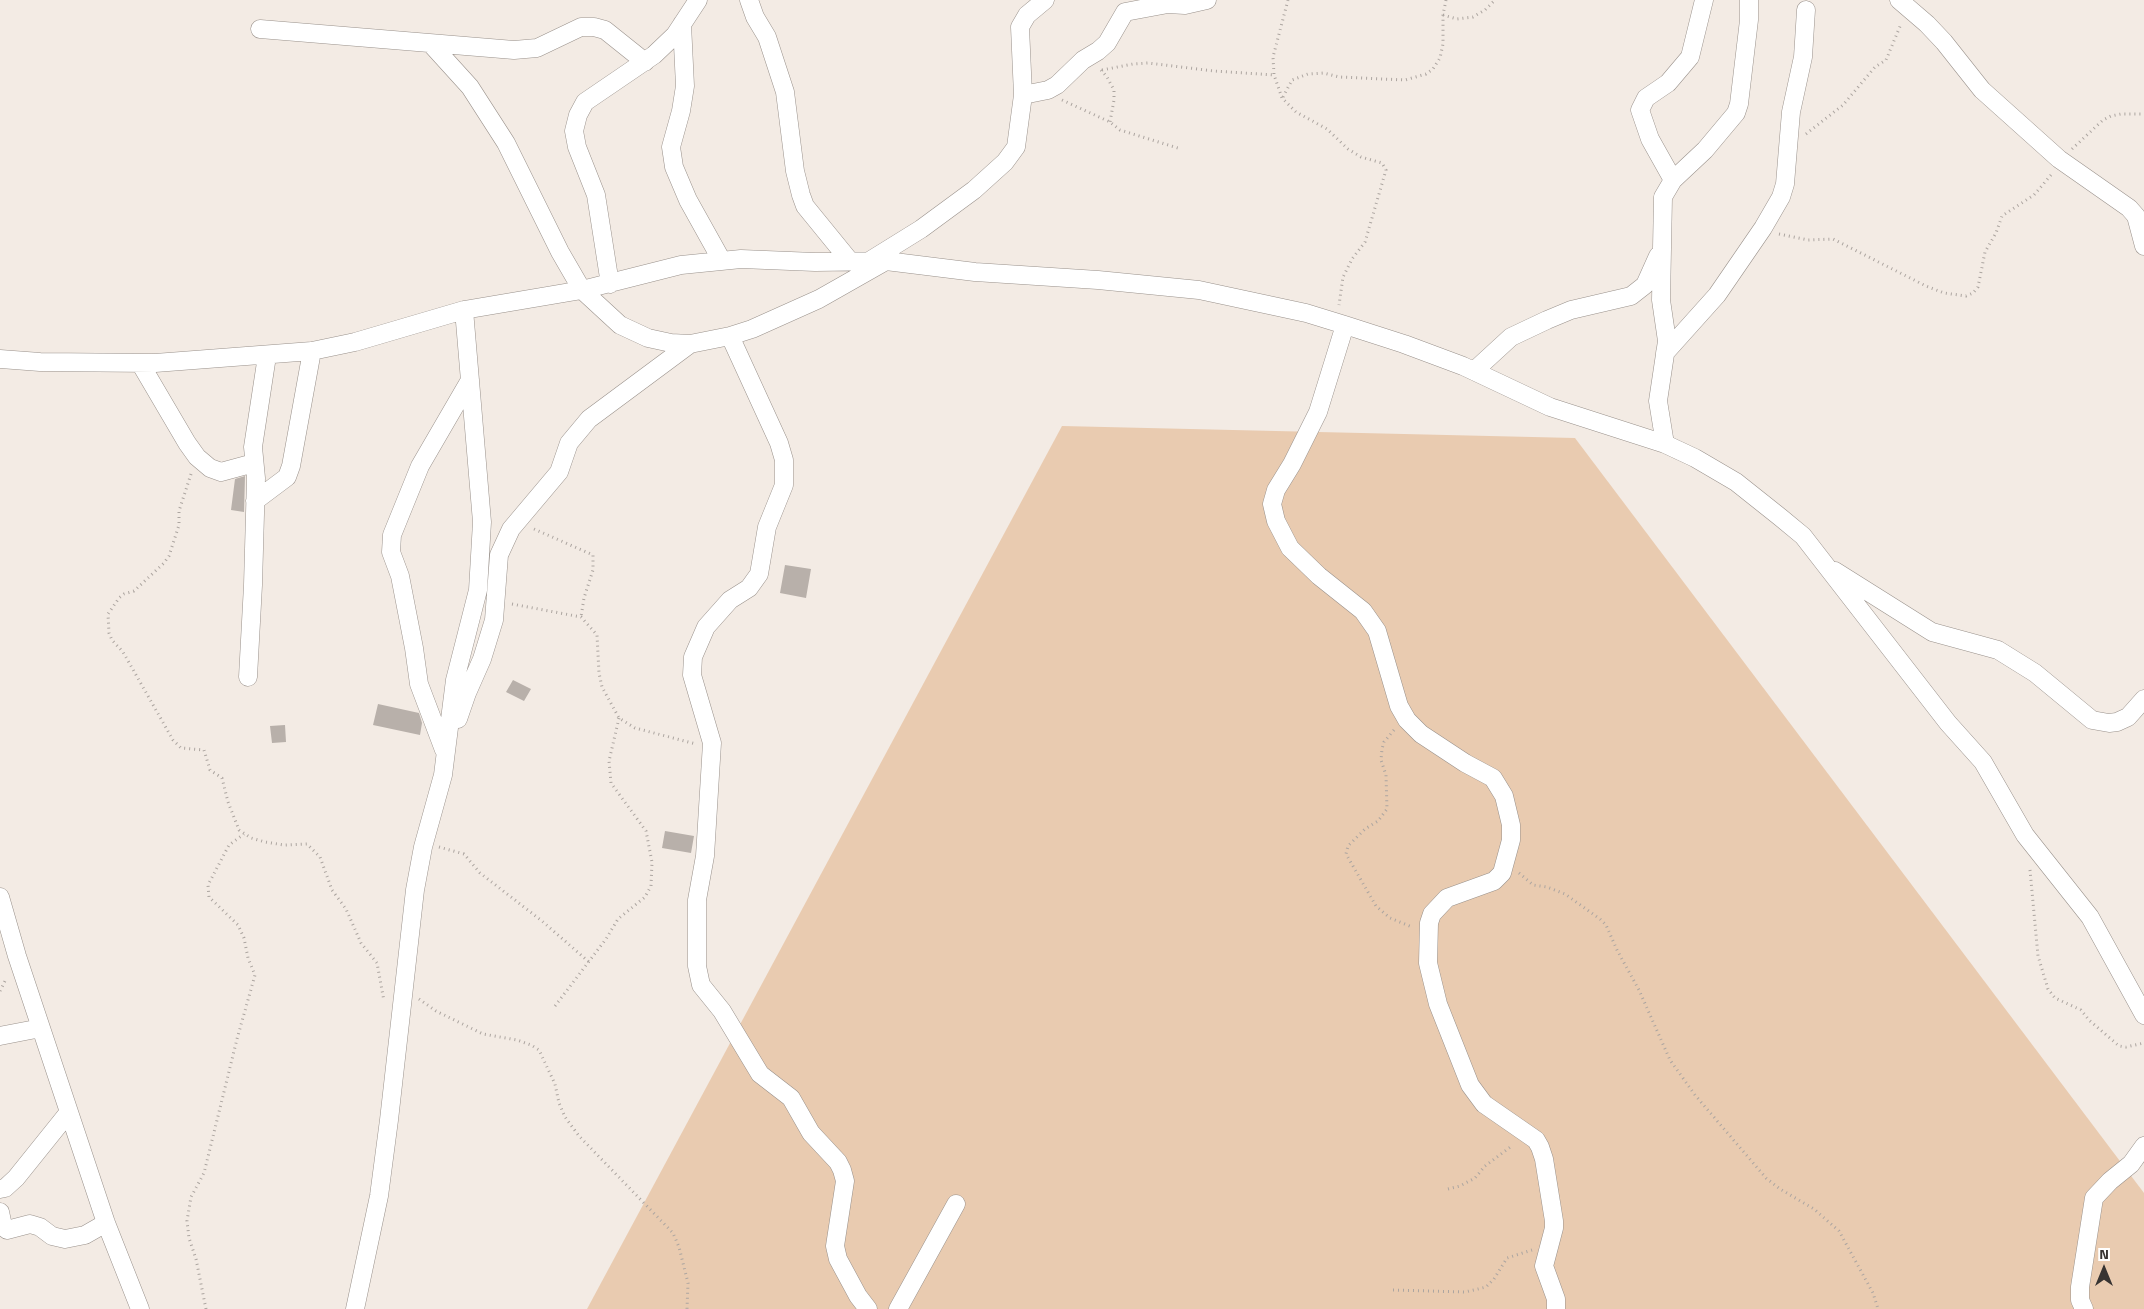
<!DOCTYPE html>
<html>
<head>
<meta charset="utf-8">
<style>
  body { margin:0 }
  #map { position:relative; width:2144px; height:1309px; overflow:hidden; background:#f3ebe4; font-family:"Titillium Web",sans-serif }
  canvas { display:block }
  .north { position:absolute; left:2079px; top:1244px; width:50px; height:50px; -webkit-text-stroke:4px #fff; paint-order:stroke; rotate:0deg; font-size:14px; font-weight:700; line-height:20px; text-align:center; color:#383432 }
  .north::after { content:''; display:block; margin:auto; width:18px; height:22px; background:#383432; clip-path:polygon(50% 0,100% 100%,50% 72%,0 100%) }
</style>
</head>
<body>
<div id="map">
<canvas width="2144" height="1309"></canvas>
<div class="north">N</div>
</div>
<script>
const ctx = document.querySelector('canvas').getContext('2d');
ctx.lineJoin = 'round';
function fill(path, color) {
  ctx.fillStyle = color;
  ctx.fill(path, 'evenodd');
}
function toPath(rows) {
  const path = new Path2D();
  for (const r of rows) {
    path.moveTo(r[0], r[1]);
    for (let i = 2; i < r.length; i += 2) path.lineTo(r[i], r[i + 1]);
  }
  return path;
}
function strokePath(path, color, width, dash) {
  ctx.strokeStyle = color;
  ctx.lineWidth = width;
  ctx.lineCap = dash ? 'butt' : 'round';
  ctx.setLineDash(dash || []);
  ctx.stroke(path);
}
fill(toPath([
  [1062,426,1575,438,2144,1193,2144,1309,587,1309]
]), '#e9cbb0');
fill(toPath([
  [245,476,244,512,231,510,235,479],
  [785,565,811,569,806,598,780,593],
  [513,680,531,689,524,701,506,692],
  [378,704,419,713,422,723,420,735,373,725],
  [285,725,286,742,272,743,270,726],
  [665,831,694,836,691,853,662,848]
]), '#b8b0aa');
const minor = toPath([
  [749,0,755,17,767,37,785,92,795,171,801,195,805,206,849,260],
  [1899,0,1927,24,1944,42,1982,90,2059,159,2129,208,2136,216,2144,246],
  [682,24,685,86,681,111,671,147,674,167,688,200,722,261],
  [260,29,514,50,537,48,581,27,594,27,605,30,645,62],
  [431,44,470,87,506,143,560,252,582,290,620,325,648,338,671,343,690,344,730,336,752,329,819,299,886,261],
  [1023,95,1048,90,1057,85,1083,60,1098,51,1107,43,1125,12,1168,4,1185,5,1207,0],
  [1673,180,1650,139,1640,110,1646,98,1668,83,1690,57,1704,0],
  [871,260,921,229,974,190,1005,162,1016,147,1023,95,1020,27,1027,15,1045,0],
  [610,284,596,195,577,147,574,131,578,115,585,102,654,55,675,35,698,0],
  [1345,325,1318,412,1292,464,1276,490,1272,504,1276,521,1290,548,1319,576,1363,611,1377,631,1399,706,1407,720,1421,734,1465,763,1493,778,1504,796,1511,825,1511,840,1502,873,1494,881,1447,898,1432,914,1429,923,1428,963,1438,1004,1470,1085,1484,1104,1536,1140,1540,1147,1544,1159,1554,1221,1554,1228,1544,1266,1556,1299,1556,1309],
  [730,336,779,443,784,460,784,485,767,527,759,574,749,588,730,600,706,627,693,657,692,675,712,743,705,856,697,900,697,966,701,985,722,1011,760,1074,791,1098,811,1133,838,1162,842,1170,845,1181,835,1246,838,1259,858,1296,868,1309],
  [1665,353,1717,295,1763,228,1781,197,1785,184,1791,112,1803,57,1806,10],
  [0,359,40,362,155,363,312,351,355,342,464,310,582,290,681,265,741,259,815,262,886,261,975,272,1098,280,1199,290,1306,313,1345,325,1404,344,1463,366,1550,407,1665,444,1695,458,1736,482,1780,517,1803,536,1948,723,1983,762,2025,835,2090,917,2144,1015],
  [140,363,187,443,197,457,210,468,221,472,254,463],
  [1474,371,1511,337,1547,320,1571,310,1631,296,1645,285,1658,256],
  [1665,444,1658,401,1667,341,1661,300,1663,197,1673,180,1705,150,1736,113,1739,104,1749,20,1749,0],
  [255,501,287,477,291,466,312,351],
  [1835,571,1932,632,1998,650,2035,673,2092,720,2109,723,2117,722,2128,717,2144,699],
  [248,677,253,585,256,478,253,447,267,356],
  [458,719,467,693,482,659,494,620,499,555,511,529,559,472,569,443,589,419,690,344],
  [444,750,419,684,414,648,400,576,391,552,392,535,420,466,470,380],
  [0,897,17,956,106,1223,140,1309],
  [0,1036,41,1028],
  [0,1189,5,1188,16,1178,69,1112],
  [0,1212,3,1226,7,1230,30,1224,40,1227,52,1236,65,1239,85,1235,106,1223],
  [355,1309,379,1196,389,1120,415,890,423,847,443,775,455,680,478,590,482,522,464,310],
  [898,1309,956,1204],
  [2084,1309,2080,1300,2080,1287,2094,1198,2110,1181,2131,1164,2144,1146]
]);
strokePath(minor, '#99918b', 19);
strokePath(toPath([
  [1288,0,1273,57,1274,75,1282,98,1296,112,1327,129,1348,149,1361,157,1382,163,1386,170,1365,242,1352,259,1343,277,1339,305],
  [1443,15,1457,19,1473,17,1485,10,1495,0],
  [1101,70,1107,77,1114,90,1114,100,1110,122],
  [1102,70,1133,64,1148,63,1214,71,1274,75],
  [1283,97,1292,80,1308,74,1324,73,1339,77,1405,80,1426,74,1433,69,1440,58,1443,44,1443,15,1446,0],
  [1062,100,1110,122,1120,130,1181,149],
  [1806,134,1843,105,1875,67,1886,60,1901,24],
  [2072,149,2103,120,2111,116,2121,114,2144,114],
  [1779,234,1808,240,1833,239,1926,286,1944,293,1966,296,1973,293,1978,287,1985,252,1996,233,2002,216,2034,195,2051,175],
  [191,474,179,511,179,525,169,556,164,563,134,591,124,594,119,598,108,614,109,633,112,640,123,652,173,740,181,748,204,750,210,770,222,778,228,802,239,830,251,838,265,842,284,845,307,844,320,857,332,890,346,909,361,943,377,963,384,1001],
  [534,529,593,555,593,570,584,598,581,617],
  [512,604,581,617,597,635,599,673,602,687,619,718,635,728,696,744],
  [1394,730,1384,742,1382,749,1381,760,1386,775,1387,809,1378,821,1365,829,1348,846,1346,854,1376,906,1390,918,1412,927],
  [439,847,464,854,480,873,542,921,589,962],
  [2030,870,2038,956,2048,989,2055,998,2081,1010,2089,1020,2119,1046,2126,1047,2144,1043],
  [1519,873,1533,885,1547,887,1565,894,1600,919,1606,925,1617,950,1639,990,1670,1060,1695,1095,1766,1178,1780,1189,1814,1209,1839,1231,1873,1293,1878,1309],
  [0,991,6,979],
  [419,999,436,1011,483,1034,517,1040,531,1045,539,1050,555,1084,559,1103,565,1117,579,1136,673,1233,679,1247,688,1283,687,1309],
  [555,1006,606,939,618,919,645,897,651,886,652,862,646,831,611,783,609,761,619,718],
  [1448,1189,1460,1186,1475,1178,1485,1166,1513,1145],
  [1393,1290,1465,1292,1478,1289,1486,1287,1494,1279,1507,1258,1532,1250],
  [206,1309,196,1259,189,1238,187,1221,191,1197,204,1173,237,1039,255,975,248,958,244,938,238,925,209,897,208,885,229,845,244,834]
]), '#aca5a0', 3, [1, 4]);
strokePath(minor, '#fff', 18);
</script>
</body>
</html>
